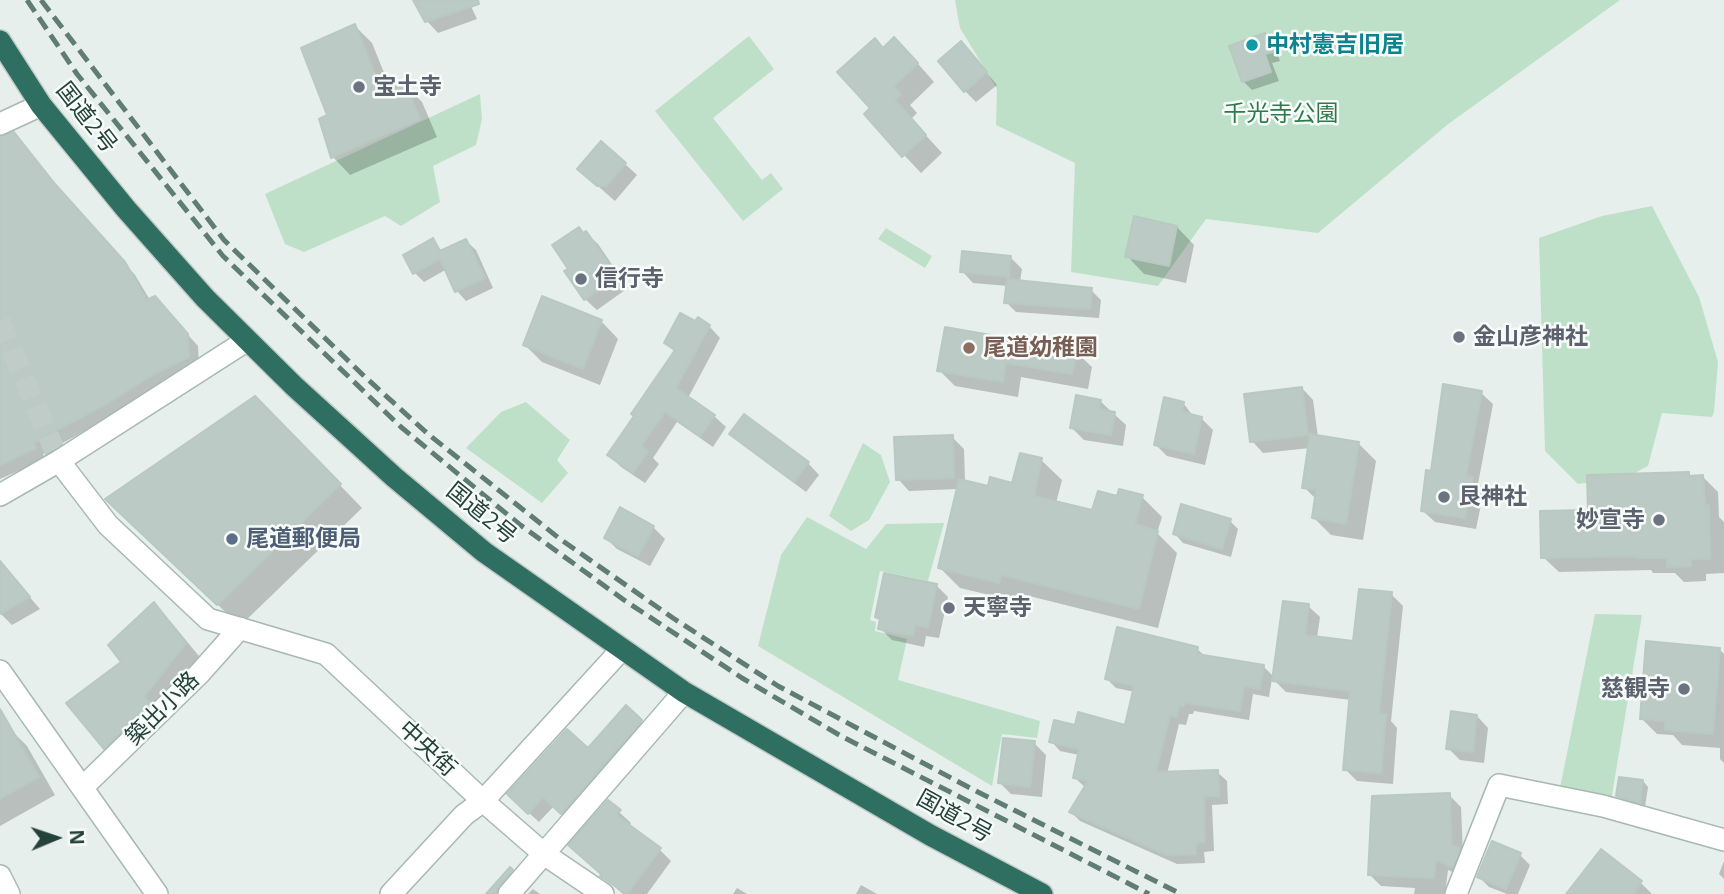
<!DOCTYPE html>
<html>
<head>
<meta charset="utf-8">
<style>
  body { margin:0 }
  #map { position:relative; width:1724px; height:894px; overflow:hidden; background:#e6efeb; font-family:"Open Sans",sans-serif }
  canvas { display:block }
  .north { position:absolute; left:21px; top:803px; width:70px; height:70px; -webkit-text-stroke:5px #f7fbf9; paint-order:stroke; rotate:88deg; font-size:19px; font-weight:700; line-height:28px; text-align:center; color:#24423a }
  .north::after { content:''; display:block; margin:auto; width:24px; height:32px; background:#24423a; clip-path:polygon(50% 0,100% 100%,50% 72%,0 100%) }
</style>
</head>
<body>
<div id="map">
<canvas width="1724" height="894"></canvas>
<div class="north">N</div>
</div>
<script>
const ctx = document.querySelector('canvas').getContext('2d');
ctx.lineJoin = 'round';
function fill(path, color) {
  ctx.fillStyle = color;
  ctx.fill(path, 'evenodd');
}
function toPath(rows) {
  const path = new Path2D();
  for (const r of rows) {
    path.moveTo(r[0], r[1]);
    for (let i = 2; i < r.length; i += 2) path.lineTo(r[i], r[i + 1]);
  }
  return path;
}
function strokePath(path, color, width, dash) {
  ctx.strokeStyle = color;
  ctx.lineWidth = width;
  ctx.lineCap = dash ? 'butt' : 'round';
  ctx.setLineDash(dash || []);
  ctx.stroke(path);
}
function drawText(font, color, halo, rows, align = 'center') {
  ctx.font = font + ' "Open Sans","Noto Sans JP",sans-serif';
  ctx.lineWidth = 5;
  ctx.setLineDash([]);
  ctx.textBaseline = 'middle';
  ctx.strokeStyle = halo;
  ctx.fillStyle = color;
  for (const [text, x, y, turn = 0] of rows) {
    ctx.save();
    ctx.translate(x, y);
    ctx.rotate((+turn || 0) * Math.PI / 180);
    ctx.textAlign = isNaN(turn) ? turn : align;
    if (halo) ctx.strokeText(text, 0, 0);
    ctx.fillText(text, 0, 0);
    ctx.restore();
  }
}
fill(toPath([
  [955,0,1620,0,1447,125,1318,233,1206,219,1158,286,1071,272,1075,163,996,125,997,89,960,28],
  [749,36,774,69,713,118,762,180,771,173,783,189,743,221,655,111],
  [480,94,482,119,476,145,433,166,440,202,401,226,385,216,304,252,285,244,265,194],
  [1652,206,1699,297,1718,362,1714,412,1712,417,1662,413,1648,466,1625,478,1578,484,1545,451,1539,238,1602,216],
  [886,228,932,256,925,268,878,239],
  [526,402,570,440,557,460,568,473,542,503,466,448,501,412],
  [863,443,881,455,890,482,869,520,851,531,829,516],
  [807,517,866,549,886,524,944,523,928,581,880,571,870,620,876,622,875,631,907,639,898,680,1040,721,1037,738,1002,734,992,786,758,646,781,555],
  [1595,614,1642,615,1611,801,1560,788]
]), '#bfe0c8');
fill(toPath([
  [416,0,468,0,477,19,438,33,427,21],
  [355,26,372,43,391,90,404,84,422,102,437,137,350,175,333,157,321,120,330,116],
  [1265,35,1274,44,1280,61,1272,63,1279,81,1252,90,1243,81],
  [972,55,997,85,976,102,965,91],
  [912,57,934,82,910,105,917,113,911,119,942,153,921,173,904,155,873,108],
  [14,134,65,197,135,275,150,300,165,309,198,346,199,367,43,454,45,459,0,479,0,139],
  [625,164,637,175,615,201,591,180],
  [1177,227,1194,245,1186,283,1144,274,1127,256],
  [586,233,598,244,628,288,597,310,585,299,570,269],
  [432,240,443,252,466,241,476,250,493,288,466,301,457,291,447,269,424,282,415,273],
  [1010,257,1022,269,1020,282,1091,290,1101,300,1099,318,1016,312,1006,302,1008,286,973,283,962,271],
  [601,321,618,339,600,385,542,362,525,345],
  [696,323,709,326,720,338,688,398,714,416,726,427,713,447,677,422,653,458,659,464,645,483,621,467,609,455,676,353,666,343],
  [1076,352,1092,367,1088,389,1021,377,1018,397,955,386,939,370],
  [1302,388,1313,400,1318,437,1359,444,1376,461,1363,540,1331,535,1314,518,1317,500,1304,487,1310,448,1263,453,1252,441],
  [1481,393,1493,404,1478,484,1484,490,1476,529,1435,522,1423,511],
  [1100,401,1126,425,1123,446,1084,440,1072,428],
  [1183,403,1194,417,1201,418,1213,430,1205,465,1167,456,1156,445],
  [278,421,362,508,240,626,130,521],
  [731,434,808,463,819,475,806,492,743,445],
  [952,437,964,449,965,482,990,488,1013,485,1041,460,1062,480,1056,503,1094,512,1118,499,1142,497,1162,517,1157,533,1177,553,1158,628,1021,594,1019,602,960,588,940,568,958,489,909,491,898,479],
  [1688,474,1691,477,1703,477,1718,492,1719,517,1724,522,1724,573,1706,574,1706,581,1684,582,1675,573,1653,573,1651,570,1559,572,1543,557,1590,511],
  [1230,521,1238,529,1231,557,1183,543,1175,534],
  [653,527,665,539,650,566,617,549,606,538],
  [0,570,15,580,40,609,12,625,0,613],
  [936,585,948,597,939,638,926,636,924,647,892,640,880,628,882,621,877,617],
  [1391,594,1403,606,1391,721,1397,728,1393,784,1357,781,1345,769,1351,700,1286,692,1272,678,1269,697,1253,694,1249,720,1194,711,1193,714,1189,714,1186,725,1179,724,1167,774,1217,772,1227,781,1228,804,1212,805,1214,851,1204,852,1205,863,1177,864,1080,821,1071,812,1086,788,1075,778,1079,755,1060,751,1051,741,1076,727,1127,727,1135,692,1116,688,1107,679,1197,649,1206,657,1263,666,1275,678,1308,606,1320,617,1317,638,1355,643],
  [154,605,171,622,203,661,160,715,166,721,122,765,105,747,124,662],
  [1720,650,1724,654,1724,763,1720,759,1720,748,1682,745,1673,735,1657,734,1641,718],
  [626,708,651,731,572,822,554,806,539,822,519,804,588,750],
  [1477,716,1488,728,1484,763,1460,760,1448,748],
  [10,729,27,746,55,795,0,826,0,734],
  [1034,743,1046,755,1042,797,1011,794,1000,783],
  [1643,781,1648,787,1645,807,1623,801,1618,795],
  [1449,795,1461,807,1464,877,1448,870,1445,894,1414,894,1415,888,1381,886,1369,874],
  [608,802,631,823,628,826,659,849,671,861,647,894,623,894,602,876],
  [1601,851,1641,883,1652,894,1568,894],
  [1520,855,1530,865,1518,894,1507,894,1489,887,1479,877],
  [1724,861,1724,879,1719,874],
  [510,869,517,876,504,891,497,884],
  [861,885,877,894,856,894],
  [737,888,747,894,733,894],
  [533,889,540,894,528,894]
]), '#0003');
const building = toPath([
  [413,0,478,0,479,4,425,22,413,0],
  [355,24,382,92,405,82,420,119,331,158,319,119,327,115,301,48,355,24],
  [1265,33,1272,52,1265,54,1271,72,1242,82,1229,46,1265,33],
  [894,37,918,63,894,86,901,95,895,100,926,135,902,157,864,114,870,108,837,72,875,38,883,48,894,37],
  [961,41,987,72,964,92,938,61,961,41],
  [14,132,55,184,125,262,147,300,155,296,188,334,189,357,154,374,108,403,33,443,36,448,0,465,0,137,14,132],
  [601,141,626,163,606,186,597,186,577,169,601,141],
  [1134,216,1177,226,1169,266,1125,257,1134,216],
  [579,227,583,233,586,231,618,276,584,300,564,271,568,269,552,245,579,227],
  [433,238,440,251,466,239,485,278,455,292,440,259,413,274,403,255,433,238],
  [962,251,1011,256,1009,277,960,272,962,251],
  [1007,279,1092,288,1090,309,1004,303,1007,279],
  [542,296,602,320,583,369,523,345,542,296],
  [680,313,695,321,698,317,710,325,676,388,715,415,700,436,665,412,641,446,648,451,633,473,607,455,634,416,631,414,675,350,664,343,680,313],
  [945,327,1077,350,1072,374,1006,363,1003,382,937,371,945,327],
  [1443,384,1482,391,1466,476,1473,477,1465,518,1421,511,1426,470,1431,471,1443,384],
  [1302,387,1308,435,1250,442,1244,394,1302,387],
  [1076,395,1101,400,1099,409,1115,412,1111,435,1070,428,1076,395],
  [255,396,341,484,217,605,105,499,255,396],
  [1164,397,1184,402,1182,412,1202,417,1194,454,1154,445,1164,397],
  [744,414,809,462,794,482,729,434,744,414],
  [1310,434,1359,442,1346,524,1312,518,1316,490,1302,488,1310,434],
  [953,435,954,478,896,480,894,437,953,435],
  [1020,453,1042,458,1034,496,1092,510,1098,491,1117,496,1119,489,1143,495,1135,524,1158,531,1139,609,1001,575,999,583,938,568,959,479,988,486,990,477,1012,483,1020,453],
  [1689,472,1689,476,1703,475,1705,505,1709,505,1710,559,1691,559,1691,566,1667,567,1667,558,1636,558,1636,556,1541,558,1540,511,1588,510,1587,475,1689,472],
  [1181,504,1231,519,1222,549,1173,534,1181,504],
  [620,507,654,526,638,556,604,538,620,507],
  [0,561,30,597,0,614,0,561],
  [884,573,937,584,928,627,915,625,913,636,878,629,880,619,875,617,884,573],
  [1359,589,1392,592,1379,714,1386,714,1381,773,1343,770,1350,691,1272,681,1283,601,1309,604,1305,635,1353,641,1359,589],
  [154,602,186,643,144,697,150,703,104,749,66,703,121,662,108,645,154,602],
  [1117,627,1198,647,1197,654,1264,665,1260,689,1244,686,1240,711,1185,703,1184,706,1179,705,1177,717,1170,715,1156,772,1218,770,1219,796,1204,796,1205,842,1196,843,1196,854,1167,855,1069,812,1088,781,1073,778,1079,749,1049,742,1054,720,1075,725,1078,712,1125,725,1134,686,1105,679,1117,627],
  [1646,641,1720,648,1713,734,1665,730,1666,721,1640,719,1646,641],
  [626,705,642,720,561,814,543,797,528,814,507,794,567,729,588,748,626,705],
  [0,709,39,777,0,799,0,709],
  [1451,711,1477,715,1473,752,1446,749,1451,711],
  [1003,738,1035,741,1030,787,998,783,1003,738],
  [1619,777,1643,780,1640,803,1616,796,1619,777],
  [1450,793,1451,845,1460,849,1453,867,1436,860,1434,878,1368,875,1372,796,1450,793],
  [608,800,621,810,616,815,661,848,627,894,600,876,601,874,568,845,608,800],
  [1492,841,1521,853,1506,889,1477,877,1492,841],
  [1601,849,1642,881,1633,894,1566,894,1601,849],
  [510,867,513,870,499,886,496,894,486,894,510,867]
]);
fill(building, '#bbcac4');
strokePath(building, '#b8c9c2', 2);
strokePath(toPath([
  [0,321,59,461]
]), '#bfccc8', 21, [21, 10]);
const minor = toPath([
  [0,124,41,105],
  [59,461,108,525,208,619,326,654,483,801,544,854,603,894],
  [0,495,59,461,246,341],
  [0,671,157,894],
  [83,787,199,674,240,628],
  [0,876,9,894],
  [391,894,464,815,483,801,622,649],
  [509,894,684,692],
  [1456,894,1499,785,1603,806,1724,840]
]);
const highway = toPath([
  [0,41,41,105,126,209,205,298,294,386,394,477,484,552,684,692,930,835,1042,894]
]);
strokePath(minor, '#a8b8b2', 24);
strokePath(highway, '#c2cac8', 24);
strokePath(minor, '#fff', 21);
strokePath(highway, '#2f6f62', 21);
strokePath(toPath([
  [27,0,77,74,223,256,401,427,519,524,624,600,742,678,841,736,1149,894],
  [41,0,224,240,364,376,428,434,560,539,673,618,778,686,972,789,1181,894]
]), '#5f7d75', 5, [14, 7]);
for (const [x, y, r, color] of [
  [1252,45,7,"#0f9aa8"],
  [359,87,7,"#6b7280"],
  [581,279,7,"#6b7280"],
  [1459,337,7,"#6b7280"],
  [969,348,7,"#8d6e63"],
  [1444,497,7,"#6b7280"],
  [1659,520,7,"#6b7280"],
  [232,539,7,"#5c6f8a"],
  [949,608,7,"#6b7280"],
  [1684,689,7,"#6b7280"]
]) {
  const dot = new Path2D();
  dot.arc(x, y, r, 0, 2 * Math.PI);
  ctx.fillStyle = color;
  ctx.fill(dot);
  strokePath(dot, '#f7fbf9', 2.5);
}
drawText('bold 23px', '#0d838f', '#f7fbf9', [
  ["中村憲吉旧居",1266,45]
], 'left');
drawText('bold 23px', '#5b616d', '#f7fbf9', [
  ["宝土寺",373,87],
  ["信行寺",595,279],
  ["金山彦神社",1473,337],
  ["艮神社",1458,497],
  ["妙宣寺",1645,520,"right"],
  ["天寧寺",963,608],
  ["慈観寺",1670,689,"right"]
], 'left');
drawText('23px', '#2d7a4b', '#f7fbf9', [
  ["千光寺公園",1281,114]
]);
drawText('23px', '#24423a', '#f7fbf9', [
  ["国道2号",86,118,52],
  ["国道2号",481,514,39],
  ["築出小路",163,709,-45],
  ["中央街",427,749,43],
  ["国道2号",954,817,29]
]);
drawText('bold 23px', '#785e54', '#f7fbf9', [
  ["尾道幼稚園",983,348]
], 'left');
drawText('bold 23px', '#4e5e75', '#f7fbf9', [
  ["尾道郵便局",246,539]
], 'left');
</script>
</body>
</html>
